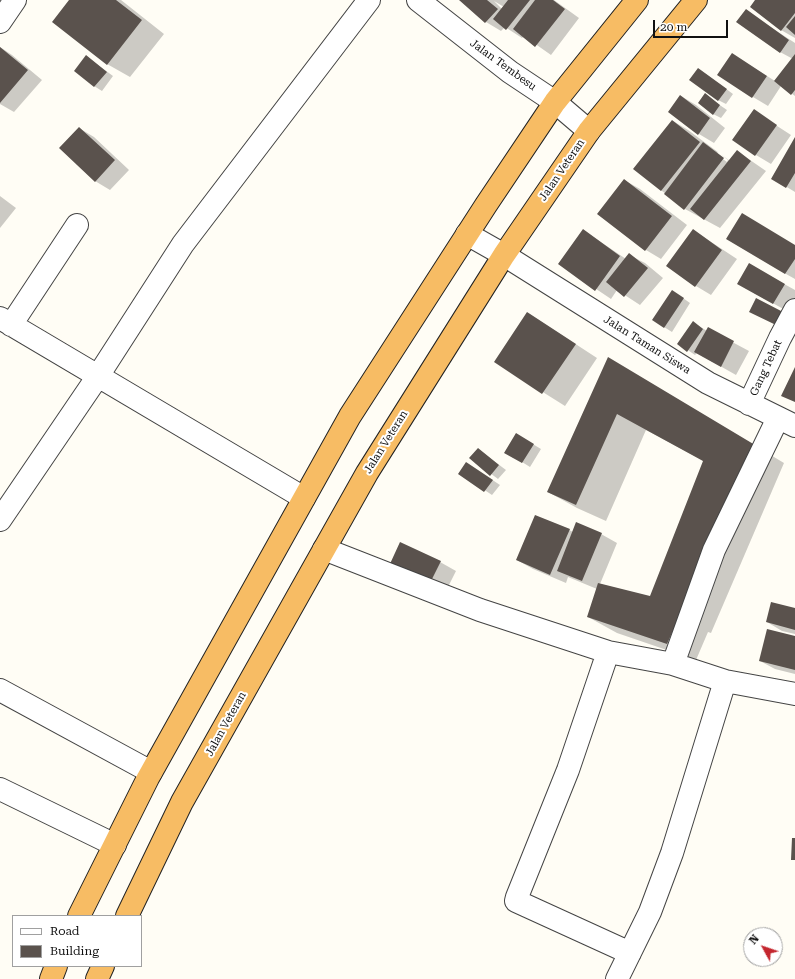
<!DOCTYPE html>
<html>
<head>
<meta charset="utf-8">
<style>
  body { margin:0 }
  #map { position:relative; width:795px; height:979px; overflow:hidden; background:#fffdf5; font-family:"Roboto Serif",serif }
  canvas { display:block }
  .legend { position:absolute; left:12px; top:915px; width:130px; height:52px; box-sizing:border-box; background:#fff; border:1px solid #a0a0a0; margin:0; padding:5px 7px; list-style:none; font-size:12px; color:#111 }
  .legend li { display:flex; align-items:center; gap:8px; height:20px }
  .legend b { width:20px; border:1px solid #a0a0a0 }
  .north { position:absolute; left:743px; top:927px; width:40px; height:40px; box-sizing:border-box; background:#fff; border:1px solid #a0a0a0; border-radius:50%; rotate:310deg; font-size:11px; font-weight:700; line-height:16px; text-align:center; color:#111 }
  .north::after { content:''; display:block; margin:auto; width:14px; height:18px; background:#c4262e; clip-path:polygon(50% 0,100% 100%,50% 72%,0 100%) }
  .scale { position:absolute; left:653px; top:20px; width:75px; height:18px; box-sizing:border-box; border:2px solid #111; border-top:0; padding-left:5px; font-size:12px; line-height:14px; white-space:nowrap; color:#111; -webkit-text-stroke:3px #fff; paint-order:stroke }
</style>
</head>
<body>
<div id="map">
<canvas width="795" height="979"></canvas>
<ul class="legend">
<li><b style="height:5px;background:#fff"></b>Road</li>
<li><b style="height:11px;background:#5a524d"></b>Building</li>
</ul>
<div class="north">N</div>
<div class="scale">20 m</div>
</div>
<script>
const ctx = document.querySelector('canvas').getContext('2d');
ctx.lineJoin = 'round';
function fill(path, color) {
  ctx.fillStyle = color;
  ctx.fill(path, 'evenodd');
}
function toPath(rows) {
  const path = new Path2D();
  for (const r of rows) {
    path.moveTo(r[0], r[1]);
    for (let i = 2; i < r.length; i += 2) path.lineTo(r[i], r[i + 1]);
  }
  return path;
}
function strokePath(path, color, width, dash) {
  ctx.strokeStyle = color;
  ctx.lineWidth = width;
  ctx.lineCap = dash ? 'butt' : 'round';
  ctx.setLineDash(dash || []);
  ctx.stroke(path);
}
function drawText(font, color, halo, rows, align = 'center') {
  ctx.font = font + ' "Roboto Serif",serif';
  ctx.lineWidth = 4;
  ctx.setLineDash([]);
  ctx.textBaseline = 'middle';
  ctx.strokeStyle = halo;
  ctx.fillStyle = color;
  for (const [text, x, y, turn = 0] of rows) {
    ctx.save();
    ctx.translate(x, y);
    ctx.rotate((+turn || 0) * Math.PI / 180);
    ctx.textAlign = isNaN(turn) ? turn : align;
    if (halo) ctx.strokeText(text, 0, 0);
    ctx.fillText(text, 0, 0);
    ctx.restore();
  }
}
fill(toPath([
  [70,0,121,0,164,34,130,77,107,64,53,22],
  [460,0,554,0,579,18,551,55,524,36,522,38,505,27,501,31,486,22],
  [494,1,504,7,502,9],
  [756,0,795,0,795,38,781,30],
  [746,11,795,43,795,96,781,86,768,106,753,97,732,54,775,81,793,59,780,52],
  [0,47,12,55,42,80,14,112,0,104],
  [87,57,113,76,102,91,94,86],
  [699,69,733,94,726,104,718,100],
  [705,95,727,110,721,118,713,114],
  [681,96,696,105,725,128,714,143,699,134],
  [754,111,791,135,771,164,756,155],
  [673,121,688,130,730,161,737,151,766,171,720,228,685,209,634,169],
  [718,152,728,160,727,162,716,154],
  [79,128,94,137,129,170,110,190,95,181],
  [795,139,795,192,772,178],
  [624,180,640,189,687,225,661,259,646,250,599,214],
  [0,196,16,208,0,228],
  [583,230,626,259,629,255,645,263,663,278,640,305,617,290,611,299,559,264],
  [693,230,737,259,711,295,696,286],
  [728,238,795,246,795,279,786,274],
  [750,265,795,290,795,302,789,312,754,293],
  [680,296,690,303,672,332,664,327],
  [528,313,597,358,565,406,495,362],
  [694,323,707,331,708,329,749,351,736,375,697,353,695,355,679,344],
  [637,375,784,463,711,633,708,632,696,660,617,633,588,617,597,589,568,577,566,583,533,569,517,560,569,530,573,532,601,534,617,543,600,584,651,597,704,461,646,430,606,521,577,508,548,492],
  [516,434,541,449,530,467,506,452],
  [478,449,506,470,498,479,470,458],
  [467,463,500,485,492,495,459,473],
  [440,562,456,571,445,593,405,574],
  [795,609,795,634,782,631,767,622],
  [795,637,795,674,775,669,760,661]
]), '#0003');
fill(toPath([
  [69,0,116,0,142,20,107,65,52,22],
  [459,0,487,0,498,9,485,23],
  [508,0,530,0,506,30,493,19],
  [535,0,553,0,565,9,535,47,513,29],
  [755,0,795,0,795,13,781,31,750,7],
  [746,9,789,40,780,53,736,22],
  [795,16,795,35,786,27],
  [0,47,28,70,0,103],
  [732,53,767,76,752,98,717,75],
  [795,54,795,90,791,95,774,81],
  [86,55,107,72,94,87,74,71],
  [698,68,727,89,718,101,689,80],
  [705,93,720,105,713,115,698,103],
  [680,95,710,118,698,135,668,112],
  [754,109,777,125,755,156,732,140],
  [672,120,700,142,661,191,633,169],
  [79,127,115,160,95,182,59,148],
  [795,137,795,173,786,188,771,179],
  [703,142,724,158,684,210,664,194],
  [737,150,751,161,704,220,690,209],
  [624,179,672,216,645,251,597,214],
  [742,213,795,245,795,259,785,274,726,239],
  [583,229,620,256,595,291,558,264],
  [693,229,722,250,695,287,666,266],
  [629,253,648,268,624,297,606,282],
  [749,263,785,284,773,304,737,284],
  [672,290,684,298,664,328,652,320],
  [756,298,783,312,776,325,749,312],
  [527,312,576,344,542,394,494,362],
  [693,321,703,329,687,352,677,344],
  [708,327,734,341,721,367,694,352],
  [608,357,755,445,667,644,587,617,598,583,650,596,703,461,617,414,576,505,547,492],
  [795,367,795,402,781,396],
  [516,433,534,444,522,463,504,453],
  [478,448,499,465,490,476,469,458],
  [466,462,493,480,484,492,458,474],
  [535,515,570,529,550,575,516,560],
  [576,522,602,533,582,581,557,571],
  [400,542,441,561,429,585,389,566],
  [771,602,795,608,795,630,766,622],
  [767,629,795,636,795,670,759,661],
  [792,838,795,838,795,860,791,860]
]), '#5a524d');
const minor = toPath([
  [418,0,510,72,555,102,589,131],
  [0,22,15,0],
  [467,234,504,255,708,383,795,426],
  [0,318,304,498],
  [11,325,77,225],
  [749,404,780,338,795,310],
  [0,520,98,376,183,244,369,0],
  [324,549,480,610,608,652,673,664,725,681,672,853,650,912,617,979],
  [608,652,568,770,517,897,516,901,630,953],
  [673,664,714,550,778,418],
  [725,681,795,694],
  [0,690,151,772],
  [0,789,115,845]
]);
const trunk = toPath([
  [79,916,148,778,350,416,486,205,555,102,637,0],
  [127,916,182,802,367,473,504,255,589,131,696,0],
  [51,979,56,966],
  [97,979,103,966]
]);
strokePath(minor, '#444', 24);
strokePath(trunk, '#222', 24);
strokePath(minor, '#fff', 22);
strokePath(trunk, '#f7bc64', 22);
drawText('11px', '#111', '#fff', [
  ["Jalan Tembesu",503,65,36],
  ["Jalan Veteran",562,170,-56],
  ["Jalan Taman Siswa",647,345,32],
  ["Gang Tebat",766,368,-65],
  ["Jalan Veteran",386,442,-58],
  ["Jalan Veteran",226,724,-61]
]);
</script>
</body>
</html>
